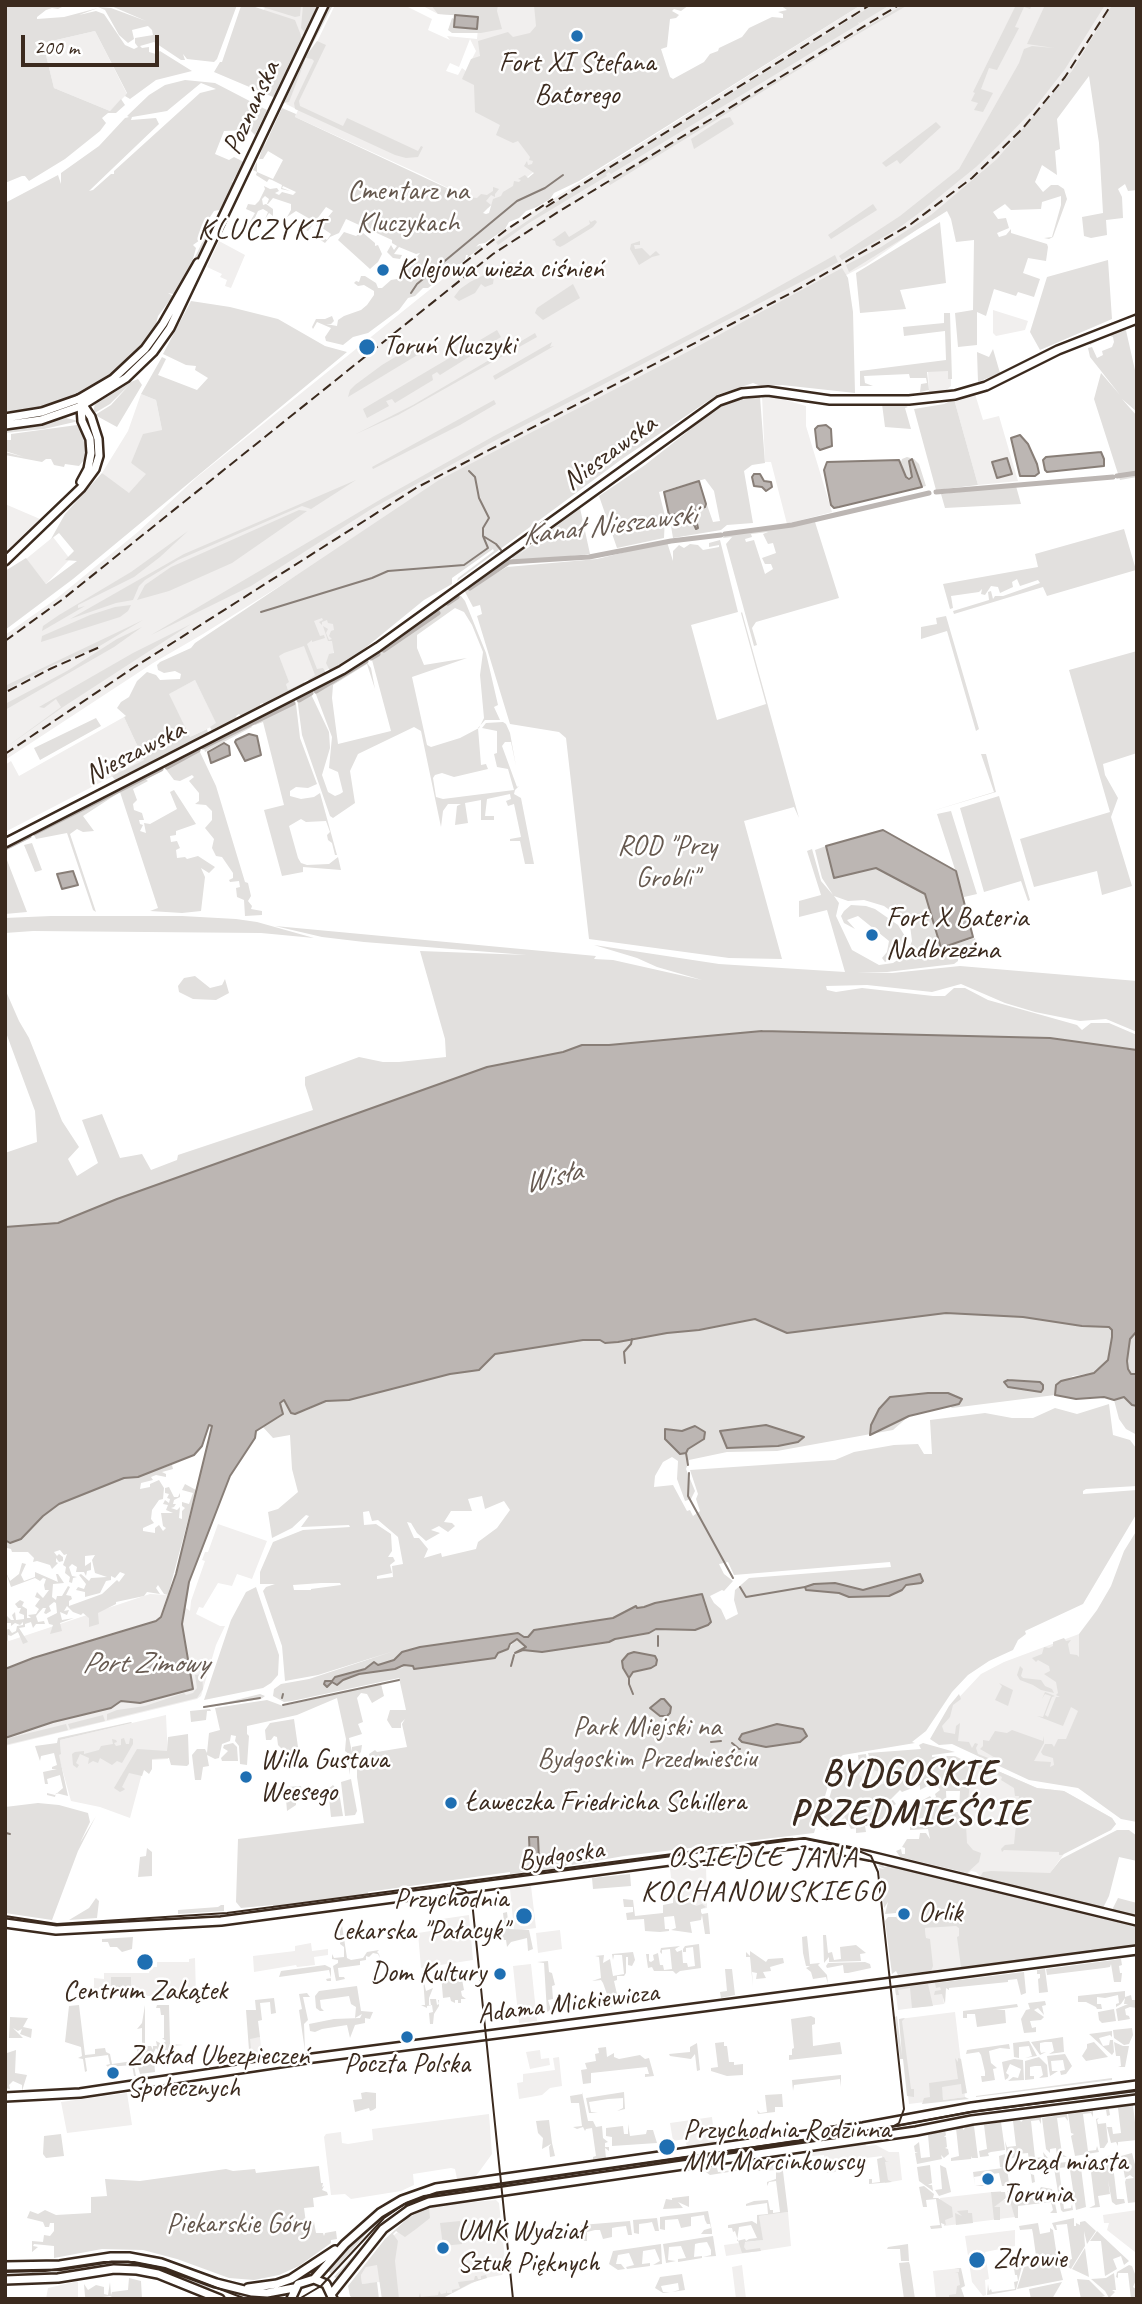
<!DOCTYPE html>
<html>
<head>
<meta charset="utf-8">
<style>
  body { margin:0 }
  #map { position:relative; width:1142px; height:2304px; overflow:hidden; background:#fff; font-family:Caveat,sans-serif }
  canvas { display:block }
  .frame { position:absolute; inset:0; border:7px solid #3b2a1e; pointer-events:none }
  .scale { position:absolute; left:21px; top:35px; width:138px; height:32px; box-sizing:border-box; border:4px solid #3b2a1e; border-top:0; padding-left:9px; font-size:21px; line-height:24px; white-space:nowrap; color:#3b2a1e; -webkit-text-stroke:5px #fff; paint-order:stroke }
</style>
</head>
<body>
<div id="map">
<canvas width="1142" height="2304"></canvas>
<div class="frame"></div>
<div class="scale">200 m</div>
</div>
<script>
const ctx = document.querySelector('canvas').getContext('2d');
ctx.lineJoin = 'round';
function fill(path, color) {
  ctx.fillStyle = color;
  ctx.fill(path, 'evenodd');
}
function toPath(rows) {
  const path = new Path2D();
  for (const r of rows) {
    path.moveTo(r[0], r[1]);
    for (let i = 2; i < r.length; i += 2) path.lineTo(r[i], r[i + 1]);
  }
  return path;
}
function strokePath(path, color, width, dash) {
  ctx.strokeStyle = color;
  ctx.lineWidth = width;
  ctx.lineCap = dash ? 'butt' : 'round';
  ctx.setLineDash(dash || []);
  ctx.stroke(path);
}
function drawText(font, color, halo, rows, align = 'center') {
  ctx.font = font + ' Caveat,sans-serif';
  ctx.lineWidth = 5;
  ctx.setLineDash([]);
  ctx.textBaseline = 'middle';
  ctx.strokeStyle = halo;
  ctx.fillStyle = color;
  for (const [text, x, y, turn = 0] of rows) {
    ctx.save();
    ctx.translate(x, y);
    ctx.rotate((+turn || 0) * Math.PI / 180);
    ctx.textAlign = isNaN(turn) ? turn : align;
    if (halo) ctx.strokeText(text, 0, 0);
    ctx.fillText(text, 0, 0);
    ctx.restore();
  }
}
fill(toPath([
  [267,5,322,5,306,38,262,12],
  [335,5,404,5,432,19,428,30,450,40,447,36,477,39,479,17,438,14,421,5,646,5,481,49,475,83,502,124,519,139,535,160,536,170,488,208,422,175,295,117,298,110,286,104,308,55,314,48],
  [470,39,476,51,466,71,462,68,458,75,446,71,450,63,459,67],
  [861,5,1127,5,1004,169,866,265,813,292,328,556,203,634,153,663,5,760,5,635,56,599,139,531,197,477,505,229],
  [95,31,127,94,110,111,54,88,43,43],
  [219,241,245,255,231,288,225,286,227,280,220,277,222,274,207,267],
  [993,310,1028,321,1025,330,996,336,993,333],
  [951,368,951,386,944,392,929,394,928,370],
  [141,394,156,400,162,430,131,463,147,473,131,503,102,473,128,431],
  [975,394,983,420,999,416,1018,481,978,485,954,399],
  [762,395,775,397,806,406,806,426,832,512,787,524,771,462,765,462],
  [5,504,40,519,5,552],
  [53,537,70,559,46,584,26,559],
  [332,610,336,631,332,667,288,690,270,642],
  [195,680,217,724,190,737,168,694],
  [124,717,144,760,5,832,5,765,11,761,19,776],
  [218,1524,267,1541,252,1579,237,1574,232,1586,218,1583,203,1608,199,1607,196,1614,220,1626,225,1626,216,1645,201,1696,197,1699,5,1746,5,1639,9,1641,150,1594,168,1595,190,1611,191,1601,205,1561,202,1560,205,1552,208,1552],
  [1079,1634,1082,1702,1052,1779,987,1761,937,1731,950,1707,981,1674,1004,1662],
  [166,1715,168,1759,151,1760,144,1766,130,1818,100,1807,71,1801,58,1754,61,1753,60,1740],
  [899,1760,900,1789,827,1828,824,1825,841,1765],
  [975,1761,1037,1788,1064,1791,1112,1818,1116,1824,1111,1830,1066,1851,1038,1890,981,1877,976,1872,971,1871,968,1874,959,1872,967,1767],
  [706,1864,707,1908,701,1909,701,1912,675,1915,670,1868],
  [531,1886,536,1928,514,1931,510,1889],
  [469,1915,473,1960,421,1968,418,1933,443,1929,442,1919],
  [983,1922,988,1964,930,1971,925,1928],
  [560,1930,562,1949,538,1953,536,1933],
  [311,1943,312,1951,328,1949,328,1955,314,1957,315,1965,297,1967,296,1965,254,1972,253,1956,295,1951,295,1946],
  [195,1958,196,1996,94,1996,94,1978,104,1979,104,1973,149,1973,150,1967,157,1967,157,1962,189,1962,189,1959],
  [531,1964,537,2021,519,2023,513,1966],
  [941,1982,944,2004,898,2010,895,1988],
  [955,2012,965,2097,943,2100,941,2086,933,2101,909,2104,899,2019],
  [260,2037,262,2057,252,2058,249,2038],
  [540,2050,541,2059,549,2058,550,2065,530,2069,526,2052],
  [559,2057,562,2086,550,2088,542,2095,519,2099,517,2083,523,2082,523,2074,555,2070,553,2058],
  [127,2093,132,2125,67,2133,61,2102],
  [489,2114,492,2154,476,2176,457,2179,455,2169,451,2168,413,2174,414,2185,401,2191,351,2199,345,2194,331,2195,324,2137,326,2134,341,2132,342,2143,348,2144,373,2140,372,2129],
  [712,2117,715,2143,687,2147,685,2139,673,2141,670,2123],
  [865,2143,866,2146,876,2145,889,2152,899,2152,902,2180,885,2183,882,2156,866,2158,867,2164,836,2166,836,2172,827,2173,824,2155,813,2156,807,2154,807,2151],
  [1001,2191,1001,2200,1013,2200,1015,2217,944,2226,940,2198],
  [496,2200,499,2203,506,2269,502,2275,480,2279,453,2293,411,2299,382,2299,380,2282,362,2284,361,2275,366,2267,389,2239,431,2206],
  [1137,2210,1137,2251,1135,2252,1107,2230,1109,2223,1104,2223,1103,2215],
  [788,2212,791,2246,726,2256,724,2245,762,2240,759,2216],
  [1015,2230,1015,2246,985,2252,989,2279,985,2280,986,2295,983,2296,972,2282,965,2236],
  [742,2265,746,2299,736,2299,732,2267],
  [960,2268,961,2288,964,2299,936,2299,933,2271],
  [78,2281,78,2299,46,2299,48,2288]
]), '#f1efee');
fill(toPath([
  [5,5,64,6,58,9,52,8,46,10,37,17,37,19,64,17,98,8,79,15,96,11,104,14,125,45,134,49,138,47,135,43,135,38,153,35,152,30,148,26,132,30,134,39,128,43,119,35,105,10,98,7,111,8,146,21,109,5,237,5,217,59,214,62,187,59,183,54,185,60,181,60,154,42,140,46,142,48,149,47,149,52,156,54,160,51,192,71,156,80,130,99,125,96,127,93,95,31,43,43,54,88,110,111,121,99,125,105,116,113,108,113,102,118,106,123,100,131,65,159,29,181,25,176,22,176,5,183],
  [249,5,295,20,302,38,301,48,280,92,273,97,214,72,220,62,222,62,241,6],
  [256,5,301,5,300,16,295,17],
  [303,5,321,5,307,35,301,28],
  [327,5,333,5,286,95,285,94],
  [431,5,498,5,497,11,502,29,481,33,452,33,448,30,452,18,477,29,478,17,438,14],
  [534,5,689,5,681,11,674,9,672,11,679,15,676,18,670,19,667,47,661,49,670,77,673,79,704,62,710,54,718,51,719,48,742,37,749,28,772,17,783,18,783,14,778,12,787,10,780,5,861,5,579,181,554,193,550,199,537,207,526,211,519,218,509,222,505,229,485,243,479,244,476,247,480,245,482,247,467,258,468,255,466,255,465,260,447,274,440,276,440,279,428,288,423,288,415,296,408,298,399,310,368,333,353,337,343,345,326,341,325,337,331,328,317,322,313,329,312,327,316,319,325,319,332,316,334,321,331,324,326,324,337,326,338,320,344,316,361,310,367,305,374,295,374,291,364,285,358,286,354,283,356,281,359,282,361,276,365,276,376,283,378,288,382,288,391,280,397,279,401,268,411,264,420,253,416,254,399,247,394,254,402,255,400,259,393,258,387,252,391,245,394,250,397,246,392,243,392,240,346,219,339,233,330,237,325,243,319,239,321,236,327,240,331,234,318,225,316,226,317,224,323,223,333,211,326,207,308,231,306,230,310,219,296,211,287,217,291,210,291,204,273,198,268,204,267,204,269,199,265,196,262,199,263,205,266,204,273,209,273,216,269,213,265,219,268,212,263,209,258,211,253,222,259,226,263,221,257,229,250,224,247,227,255,213,246,209,248,204,255,205,259,201,265,189,264,186,270,189,277,188,279,191,275,193,279,195,282,192,293,195,296,192,283,186,282,188,290,191,281,189,282,185,272,180,269,179,267,182,256,175,257,172,253,170,257,162,257,172,273,179,283,160,268,151,263,159,259,159,262,149,256,155,266,139,264,147,282,108,296,114,295,117,466,197,477,198,481,194,487,195,493,191,493,187,499,189,495,194,495,197,491,195,486,201,491,205,483,213,486,214,489,213,493,199,501,196,503,192,513,186,514,181,519,182,521,180,518,179,525,175,528,178,534,173,524,166,527,161,528,165,532,164,533,161,529,160,530,157,518,141,513,143,496,135,500,125,475,112,474,85,462,79,471,59,480,56,478,41,508,32,513,37,530,33,536,26],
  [873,5,890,5,860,23,858,22,859,24,844,33,611,174,609,172,606,174,607,176,529,223,498,245,496,242,548,207],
  [903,5,908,5,832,49,610,185,608,182],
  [1016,5,1032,5,1030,9,1024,7,1015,27,1019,28,997,70,989,68,981,89,993,93,983,112,974,110,978,103,971,101,975,93,973,92],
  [1045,5,1105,5,1065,69,1033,110,1001,143,976,167,923,210,896,230,842,260,839,256,900,216,959,169,1019,63,1024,49,1032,46,1054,48,1027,44],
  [1112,5,1137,5,1137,190,1128,191,1125,184,1118,189,1122,197,1123,218,1106,220,1107,235,1091,238,1084,236,1082,217,1103,213,1099,143,1089,76,1057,119,1060,149,1055,151,1057,175,1042,165,1035,182,1043,192,1051,185,1058,185,1064,189,1067,199,1053,237,1049,239,1044,238,1052,237,1061,205,1061,196,1042,202,1041,209,1011,210,1005,204,993,212,998,219,1006,218,1009,228,997,233,999,237,1006,235,1011,229,1011,233,1047,244,1048,247,1046,261,1028,258,1023,273,1040,279,1034,297,1018,292,1016,296,994,289,986,316,977,312,977,345,958,347,955,313,973,310,974,240,956,242,951,219,947,211,849,272,846,265,881,247,931,215,997,159,1072,71],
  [317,41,326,45,299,101,300,106,343,126,347,118,418,151,421,146,423,147,418,157,406,158,395,155,295,109,294,103,314,61,312,59,306,58,289,102,284,103,306,56],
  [185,80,215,83,267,110,255,135,250,130,224,131,215,154,229,160,234,157,244,162,232,182,234,183,229,199,224,209,214,211,204,226,200,240,193,245,196,248,193,259,179,287,197,253,211,224,217,218,214,229,178,295,168,293,173,296,158,316,154,332,119,370,78,396,39,409,5,415,5,203,58,175,61,184,61,173,99,146,125,118,129,117,127,116,149,95,165,85],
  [201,83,216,89,200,93,114,171,114,174,111,174,93,190,89,191,159,124,156,118,131,120,132,117,167,111],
  [730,117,734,124,694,149,691,139,722,119],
  [936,122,941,127,900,164,897,160,886,167,882,163],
  [873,204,877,210,831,239,828,235],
  [589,220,591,222,595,220,597,222,593,227,564,245,560,247,556,245,555,241,552,240,565,231,569,237,590,224],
  [940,222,946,283,900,290,906,309,860,313,856,273],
  [344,232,356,236,362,232,375,243,375,246,378,245,382,254,378,262,370,269,338,240],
  [640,241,640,245,634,245,635,249,642,248,650,256,656,251,660,255,652,257,639,265,630,249,631,244],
  [835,255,838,262,818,273,496,440,373,508,251,586,151,635,383,498,494,436,744,306],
  [1108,260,1112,319,1040,350,1030,332,1047,277],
  [510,262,513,263,509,268,494,276,493,284,485,287,481,284,475,293,459,301,454,297,460,289,470,282],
  [842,268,848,278,853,312,855,393,782,385,761,386,753,383,717,395,622,459,457,581,458,578,494,551,493,549,452,578,452,584,424,600,359,653,330,671,326,663,329,654,334,653,332,641,328,641,323,626,328,629,326,633,329,640,332,639,329,636,331,631,334,630,333,624,328,623,327,620,322,622,322,625,319,622,323,620,322,618,314,621,320,636,324,635,325,638,312,642,312,640,307,644,317,669,323,668,326,673,309,682,308,680,315,675,304,646,284,653,279,656,289,682,286,684,288,690,304,682,305,684,278,696,264,705,263,703,260,704,260,707,241,716,239,714,236,716,237,719,212,731,210,727,216,723,195,680,169,694,190,737,207,729,208,733,115,780,112,776,144,760,124,717,126,716,117,708,121,702,129,697,137,681,147,672,156,675,160,680,180,679,181,674,175,671,164,673,158,670,157,665,160,662,191,648,195,643,439,480,691,350],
  [573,284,580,298,543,320,535,313,537,308],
  [191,301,230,307,278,319,325,346,347,352,73,579,5,630,5,571,26,558,46,584,77,561,65,560,74,551,59,533,51,539,65,514,102,473,129,493,146,474,131,463,143,434,162,430,156,400,141,394,162,357,166,359,158,375,197,390,208,378,195,370,196,366,186,365,163,354],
  [944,313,950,313,952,379,948,379,948,371,927,372,929,390,920,392,921,384,927,383,926,378,910,378,909,374,864,376,865,383,873,386,860,386,860,371,946,360,945,331,904,336,903,327,944,323],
  [1125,326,1137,379,1137,412,1122,399,1137,416,1137,477,1120,480,1094,399,1101,373,1120,395,1090,357,1088,348,1092,347,1097,358,1103,355,1102,351,1112,347,1114,342,1113,337,1108,335,1090,345,1088,340],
  [497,330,501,337,440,375,437,372,432,375,433,380,395,403,392,399,386,401,389,406,367,418,363,409],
  [535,333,537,337,398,415,356,434,413,405],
  [420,342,424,345,424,351,348,397,350,390,355,385,382,365],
  [552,342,550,347,554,346,495,380,493,376],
  [993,349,1000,373,978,382,977,352,989,357],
  [138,374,131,382,138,379,142,385,117,427,95,415,111,405,130,384,110,404,93,414,95,403],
  [760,397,765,463,752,465,744,471,753,523,727,525,721,530,673,538,670,520,665,517,664,538,617,548,599,496,645,465,687,432,693,422,713,408,735,399],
  [705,479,714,491,720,521,713,522,706,502,706,506,694,511,698,528,690,513,665,516,659,492],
  [954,399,978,485,936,490,914,409,944,404],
  [494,400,496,404,460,425,373,469,372,467],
  [899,402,908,407,905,408,911,429,885,427,882,404,857,404],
  [66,418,79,421,44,429,5,433,5,430,35,426],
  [77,425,83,434,86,449,84,460,79,466,65,464,64,467,54,465,51,459,46,459,42,462,5,455,5,452,24,457,5,451,5,440,11,440,11,434],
  [907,457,914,459,919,464,926,486,922,487,909,466,912,477,906,477,901,462,902,459],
  [356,480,311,509,302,506,178,560,145,580,139,586,133,600,116,603,70,619,184,554],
  [1016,486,1021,504,945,508,941,494],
  [580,508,590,554,531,560,511,560,513,558,511,557,475,585,507,567,597,559,667,542,673,561,673,551,679,545,684,548,690,544,698,545,703,550,719,547,719,545,709,547,709,543,720,540,738,612,691,625,717,720,766,704,741,613,742,612,799,818,794,807,744,821,782,959,729,958,589,939,566,738,559,732,510,724,477,616,482,614,480,605,473,607,464,590,546,529,544,533,517,556],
  [299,510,307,511,232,563,169,591,137,600,145,585,171,567],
  [815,522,839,598,756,622,752,628,757,645,754,646,726,544,732,537,723,538,724,533],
  [768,532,763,534,768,544,773,543,776,553,762,558,765,564,771,564,773,569,765,574,754,540,746,542,745,539,752,537,751,534],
  [1124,529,1136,570,1047,596,1043,587,954,614,953,611,989,600,988,592,991,591,993,599,995,596,1003,596,1040,583,1038,580,1020,586,1017,579,1012,582,1013,587,1000,593,998,587,991,586,985,595,981,594,982,589,979,592,951,596,953,608,950,609,943,584,1038,567,1035,554],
  [188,531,160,557,134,577,78,605,78,608,85,606,42,631,43,626,59,615,131,572],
  [456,594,461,596,465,601,486,653,498,705,494,707,500,720,485,720,478,728,481,765,486,764,488,769,454,777,442,773,435,775,433,778,436,797,443,799,514,790,508,769,497,767,494,754,497,753,497,731,482,728,486,723,503,722,506,724,510,733,516,766,511,742,505,742,502,746,517,787,519,786,515,790,514,794,521,798,534,864,525,864,520,841,510,841,510,839,521,837,514,804,508,806,506,801,511,799,510,794,487,799,485,816,494,816,494,820,481,820,481,800,465,803,468,823,455,825,457,806,461,804,448,804,443,811,441,827,421,731,414,727,358,754,350,771,355,803,333,818,330,816,302,735,297,697,309,690,329,732,330,748,322,775,328,792,335,796,340,794,343,792,338,772,329,768,332,737,314,689,364,659,371,668,375,689,367,664,333,685,332,698,338,744,391,731,372,660,416,622,441,609],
  [455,608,464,612,472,625,483,652,480,675,484,718,479,728,460,738,431,747,427,745,412,677,467,658,424,665,417,648,417,635],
  [131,605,128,611,120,617,41,642,42,636,90,615,115,607],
  [946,616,979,729,976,731,947,631,921,639,921,627,937,624,936,618],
  [143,620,98,647,53,665,6,690,5,693,5,686,13,682],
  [191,624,63,707,5,748,61,707,56,699,44,708,39,707,133,653],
  [142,627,114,647,5,710,5,704,67,671,117,639],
  [1137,651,1137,753,1103,764,1105,775,1118,798,1111,817,1132,886,1102,895,1097,871,1034,887,1020,839,1110,812,1069,670],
  [290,701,296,704,300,738,317,784,308,788,296,787,290,791,290,796,301,799,314,797,320,793,337,855,335,855,332,843,328,840,327,835,330,832,326,821,306,822,301,819,289,826,298,858,301,863,307,865,329,864,338,857,341,870,303,867,303,872,282,876,264,810,284,805,263,722,255,725,253,719],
  [96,718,101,726,40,760,34,748],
  [249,722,252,727,205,752,203,745],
  [196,749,199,750,216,786,245,882,248,883,251,896,248,901,252,906,251,909,262,911,262,915,245,916,244,900,237,897,236,888,240,887,239,881,230,882,229,880,233,878,233,873,222,857,216,856,212,848,214,839,205,828,212,820,212,811,206,805,195,804,199,801,199,793,189,781,194,777,192,775,180,781,174,780,165,768,168,762],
  [981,754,986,754,996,792,929,812,994,792],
  [142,776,148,781,133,789,137,800,133,804,134,810,142,813,144,820,139,820,140,824,143,825,140,831,146,833,144,823,150,824,177,809,170,792,174,790,196,824,176,831,176,835,170,836,171,842,177,841,180,848,176,850,177,858,185,857,187,859,198,856,215,867,209,873,201,868,205,877,201,911,182,913,150,911,158,908,120,792,83,816,94,831,83,832,77,829,70,834,96,912,93,910,67,833,36,839,33,833],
  [999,796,1030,900,1028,901,1021,881,984,892,960,808],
  [951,811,977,894,964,897,937,814],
  [32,843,42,870,35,872,24,845],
  [826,846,834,878,876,868,926,894,941,948,975,938,977,946,958,956,958,961,954,964,887,972,857,972,892,973,960,966,1137,981,1137,1032,1106,1019,1080,1021,1035,1012,1005,1003,961,984,932,992,867,985,826,986,827,990,836,992,862,988,933,996,945,996,954,988,965,988,988,1000,1077,1025,1082,1030,1091,1023,1109,1023,1137,1035,1137,1050,1053,1038,762,1031,609,1045,582,1045,563,1052,487,1067,117,1199,58,1223,5,1227,5,1153,37,1142,35,1111,5,1030,5,989,19,1021,29,1038,62,1121,79,1147,68,1159,77,1176,98,1163,82,1120,102,1114,120,1158,142,1154,151,1170,177,1160,178,1155,313,1110,305,1085,305,1077,359,1057,383,1062,399,1062,446,1057,445,1039,420,951,527,955,364,942,322,937,275,926,596,956,594,959,613,960,702,980,657,967,637,958,594,945,719,964,845,972,827,910,799,917,799,901,821,895,807,851,812,849,821,881,833,895,822,878,815,850],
  [834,896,848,901,864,900,884,906,910,925,912,941,907,954,893,963,879,965,852,950,836,916,839,903],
  [5,855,27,912,5,914],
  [851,905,866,906,875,909,898,925,908,941,905,950,885,962,882,958,887,952,889,941,858,916,847,920,855,929,844,923,841,916,844,911],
  [51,916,182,916,236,919,257,922,314,938,261,933,33,931,5,933,5,918],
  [195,976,210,988,222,985,225,979,229,993,216,1000,193,999,179,992,178,986,184,978],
  [946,1313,1023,1317,1082,1326,1109,1327,1112,1330,1109,1357,1105,1364,1094,1373,1073,1376,1056,1385,1055,1395,952,1408,938,1397,909,1416,893,1430,777,1451,727,1452,689,1460,686,1469,695,1491,691,1499,685,1501,677,1479,678,1461,672,1457,663,1462,655,1476,654,1487,673,1485,687,1511,690,1510,693,1516,700,1511,696,1499,698,1494,690,1470,835,1460,854,1452,894,1445,918,1444,924,1454,932,1454,930,1420,985,1413,1012,1418,1033,1418,1055,1408,1077,1414,1109,1404,1113,1435,1130,1440,1136,1448,1137,1486,1086,1489,1083,1491,1083,1494,1137,1490,1137,1513,1083,1604,1025,1631,1026,1634,1018,1640,1013,1650,989,1661,968,1675,952,1692,926,1731,912,1742,915,1743,843,1755,835,1762,832,1760,834,1766,814,1833,624,1856,572,1865,571,1863,563,1867,562,1865,552,1869,510,1874,510,1872,282,1904,368,1892,368,1900,273,1911,273,1905,241,1908,236,1902,238,1839,364,1823,357,1777,357,1763,370,1757,369,1754,375,1750,377,1752,407,1747,402,1724,405,1719,401,1723,401,1728,392,1728,387,1720,390,1710,406,1710,399,1678,292,1701,284,1702,273,1696,274,1689,281,1684,309,1679,394,1651,318,1675,285,1681,282,1646,263,1591,266,1587,275,1584,260,1584,260,1572,273,1542,303,1530,350,1527,349,1525,301,1527,309,1516,306,1515,292,1528,272,1538,268,1512,278,1509,298,1492,292,1469,290,1435,273,1438,262,1426,278,1418,280,1403,284,1400,291,1413,305,1411,326,1401,349,1400,450,1374,479,1370,495,1354,583,1340,618,1342,667,1333,699,1330,755,1319,787,1333],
  [482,1496,485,1509,504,1501,510,1510,497,1528,478,1542,476,1549,442,1557,441,1553,424,1558,428,1549,419,1538,414,1538,407,1522,411,1523,417,1533,426,1541,440,1533,431,1530,439,1526,448,1532,455,1526,452,1523,444,1522,451,1511,472,1511,468,1499],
  [369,1511,372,1521,378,1520,398,1537,403,1564,392,1566,393,1577,377,1579,377,1576,392,1573,390,1565,395,1561,393,1557,388,1557,392,1551,391,1534,376,1524,364,1525,363,1512],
  [728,1562,734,1575,890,1562,891,1567,749,1578,735,1590,734,1600,738,1614,726,1620,721,1609,714,1603,710,1596,722,1590,724,1591,733,1581,724,1574,719,1564],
  [321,1583,340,1583,341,1585,311,1589,311,1590,294,1590,293,1585],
  [702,1595,709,1617,708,1625,694,1629,656,1629,649,1633,615,1639,609,1642,542,1652,522,1650,526,1647,525,1644,517,1639,508,1649,497,1655,413,1666,404,1665,402,1668,359,1674,332,1681,335,1677,394,1660,403,1652,420,1647,518,1633,524,1637,528,1637,534,1630,613,1618,655,1603],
  [1137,1331,1137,1374,1131,1374,1128,1370,1127,1361,1130,1339],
  [1118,1397,1124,1397,1132,1405,1137,1406,1137,1435,1126,1429,1119,1419,1114,1400],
  [182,1461,172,1465,173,1469,162,1472,166,1474,166,1477,156,1475,151,1477,153,1480,141,1483,140,1489,150,1487,150,1484,159,1480,164,1488,163,1499,159,1500,152,1510,151,1519,154,1523,143,1528,143,1531,155,1533,155,1528,159,1525,163,1531,166,1528,163,1526,161,1513,173,1513,166,1510,168,1505,163,1504,165,1500,169,1503,170,1499,167,1498,169,1494,165,1493,165,1488,169,1487,174,1497,178,1497,180,1493,180,1497,174,1500,173,1504,176,1504,174,1507,171,1508,177,1510,180,1507,179,1518,182,1519,182,1511,185,1508,182,1506,182,1502,189,1504,193,1493,182,1490,185,1484,196,1490,168,1595,164,1594,158,1585,156,1588,160,1594,147,1592,144,1596,116,1602,116,1604,98,1613,99,1624,89,1627,89,1618,83,1613,81,1615,73,1612,67,1606,64,1611,69,1610,67,1615,60,1612,62,1620,74,1618,60,1623,62,1631,50,1634,53,1625,49,1624,47,1618,57,1613,56,1603,54,1602,49,1606,51,1611,46,1614,44,1613,46,1608,43,1608,36,1616,38,1622,44,1621,45,1624,36,1624,33,1628,31,1622,25,1624,25,1627,19,1628,28,1642,23,1644,18,1632,11,1636,8,1635,8,1641,5,1639,5,1630,9,1629,12,1633,16,1631,17,1626,23,1625,23,1622,20,1625,15,1623,11,1626,11,1623,5,1623,5,1609,7,1608,7,1616,11,1620,14,1620,12,1615,15,1612,16,1620,24,1619,24,1615,19,1613,21,1608,18,1608,15,1604,20,1600,24,1602,22,1606,27,1609,27,1618,31,1618,28,1615,36,1614,39,1609,35,1606,40,1599,35,1597,37,1592,43,1598,49,1590,45,1590,44,1585,46,1579,43,1578,40,1581,35,1578,11,1587,5,1570,10,1581,19,1574,22,1563,26,1564,21,1575,24,1581,35,1577,35,1572,58,1582,56,1574,58,1574,64,1583,53,1584,52,1597,56,1600,57,1596,62,1596,68,1586,70,1587,66,1595,71,1596,72,1599,69,1601,69,1606,102,1594,117,1580,119,1582,125,1574,120,1572,115,1578,111,1576,111,1580,106,1581,100,1593,85,1597,85,1592,76,1590,78,1587,84,1589,86,1584,79,1575,81,1574,89,1581,91,1578,107,1577,95,1573,92,1560,95,1555,85,1556,85,1566,91,1562,91,1570,87,1571,86,1576,84,1572,76,1572,77,1567,72,1564,69,1567,72,1576,77,1577,73,1578,72,1583,69,1582,70,1577,65,1573,66,1567,63,1565,67,1554,64,1555,60,1550,54,1552,57,1556,59,1554,63,1557,63,1561,59,1562,56,1558,56,1562,58,1563,52,1569,50,1565,37,1561,33,1562,34,1558,28,1552,12,1552,11,1549,7,1548,5,1540,10,1543,21,1539,43,1516,59,1504,124,1478,138,1477],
  [1137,1530,1137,1822,1121,1819,1078,1788,1029,1780,952,1744,939,1745,930,1739,949,1706,959,1694,961,1699,953,1705,950,1717,942,1726,944,1732,955,1734,956,1726,960,1723,958,1741,969,1742,972,1748,975,1743,978,1744,976,1748,978,1754,996,1761,999,1760,980,1749,983,1746,983,1740,989,1741,995,1731,1007,1733,1012,1730,1043,1741,1044,1736,1044,1743,1034,1761,1051,1762,1050,1767,1054,1765,1053,1758,1043,1755,1041,1752,1045,1744,1052,1744,1054,1747,1058,1739,1066,1739,1078,1711,1071,1707,1063,1726,1037,1716,1043,1717,1051,1696,1045,1694,1042,1699,1045,1692,1055,1696,1052,1697,1045,1715,1048,1717,1056,1697,1060,1697,1056,1695,1058,1693,1056,1682,1044,1674,1050,1671,1049,1666,1038,1660,1036,1662,1032,1658,1042,1654,1044,1647,1049,1648,1053,1646,1053,1642,1064,1638,1066,1641,1071,1640,1068,1644,1070,1654,1077,1655,1079,1657,1079,1634,1097,1610,1111,1586,1124,1551],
  [256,1587,279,1655,278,1675,271,1683,263,1688,204,1700,231,1620,246,1592],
  [1020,1666,1023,1669,1021,1676,1023,1678,1041,1680,1045,1686,1052,1689,1054,1693,1041,1690,1033,1685,1020,1680,1017,1675],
  [202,1674,203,1689,197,1698,107,1720,107,1714,117,1710,145,1706,184,1693,186,1695,193,1693,197,1688,195,1675],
  [999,1683,1013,1690,1008,1706,995,1700,1002,1686],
  [381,1684,384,1696,372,1703,367,1694,361,1693,357,1698,363,1722,358,1724,362,1734,349,1738,352,1752,352,1747,362,1745,361,1752,350,1763,350,1775,347,1755,349,1754,345,1751,346,1739,337,1698,297,1715,247,1726,247,1734,249,1736,247,1765,240,1764,239,1746,235,1741,236,1736,231,1735,230,1741,222,1744,219,1758,215,1759,207,1755,209,1766,203,1767,201,1780,195,1780,192,1755,197,1749,205,1749,207,1753,209,1733,220,1730,215,1708,267,1700,283,1706],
  [260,1694,265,1696,261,1699,203,1708],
  [210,1709,211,1711,207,1711,206,1720,191,1722,190,1711],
  [103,1715,105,1721,70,1729,68,1724],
  [294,1719,299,1754,293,1755,287,1754,278,1745,277,1737,274,1736,271,1740,266,1740,265,1730,270,1723],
  [131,1722,132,1723,60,1740,61,1754,59,1755,68,1796,56,1793,55,1797,47,1795,47,1793,55,1795,63,1788,60,1775,47,1779,48,1784,45,1784,43,1772,57,1769,52,1769,52,1767,57,1765,54,1753,41,1756,40,1761,35,1746,57,1743,58,1738],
  [66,1724,68,1730,5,1745,5,1739],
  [188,1734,189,1764,187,1766,171,1765,169,1758,152,1759,152,1769,149,1774,144,1770,142,1776,129,1773,122,1787,125,1789,124,1790,120,1792,114,1788,137,1749,167,1751,168,1737],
  [130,1738,133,1739,133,1744,122,1763,117,1761,112,1765,100,1758,98,1763,93,1761,88,1764,89,1758,80,1754,76,1763,79,1765,77,1768,73,1765,72,1754,75,1752,84,1751,84,1754,99,1750,101,1746,113,1744,112,1739,116,1740,117,1742,114,1743,116,1746,121,1745,121,1739,124,1738,126,1744,129,1744],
  [233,1743,237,1747,238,1761,222,1761,221,1758,228,1751,223,1748,224,1745],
  [923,1743,955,1752,932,1755,932,1757,945,1756,945,1758,947,1756,955,1756,963,1760,963,1767,968,1761,974,1769,971,1770,966,1825,967,1843,973,1850,981,1853,979,1862,967,1873,900,1857,896,1851,901,1849,902,1854,905,1854,905,1848,902,1847,907,1839,919,1839,920,1833,926,1833,930,1839,928,1829,910,1830,910,1827,923,1825,923,1818,897,1822,897,1824,891,1825,888,1821,879,1822,879,1825,865,1826,866,1832,856,1833,856,1828,851,1829,844,1816,864,1805,860,1800,847,1802,836,1798,831,1814,837,1819,831,1822,836,1824,827,1830,825,1827,829,1825,826,1822,825,1827,821,1827,839,1764,859,1763,858,1755,866,1754,868,1766,860,1771,859,1774,866,1784,866,1788,870,1789,885,1783,883,1773,873,1770,868,1753,921,1749,919,1745],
  [935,1782,940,1790,935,1794,936,1797,932,1799,930,1796,903,1811,904,1814,897,1817,892,1817,887,1810,896,1804,893,1800,849,1823,891,1799,900,1790,902,1792,920,1785,920,1790],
  [960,1791,959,1812,947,1812,946,1791],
  [975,1761,1037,1788,1064,1791,1112,1818,1116,1824,1111,1830,1062,1855,1059,1855,1059,1852,1004,1850,1002,1852,1001,1849,1005,1845,1014,1844,1019,1796,1015,1796,1014,1788,1001,1780,1002,1777,987,1769,985,1771,980,1769,973,1762],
  [351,1779,357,1811,355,1815,345,1816,341,1782],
  [333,1785,339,1792,343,1816,331,1817,328,1789],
  [301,1786,303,1798,296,1797,296,1805,287,1811,285,1787],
  [38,1803,59,1805,88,1813,90,1822,80,1843,96,1816,78,1851,52,1920,5,1913,5,1807],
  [1117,1830,1129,1830,1137,1836,1137,1861,1119,1857,1109,1896,1102,1910,980,1881,979,1879,983,1872,991,1871,1050,1873,1061,1859],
  [793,1837,793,1841,734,1851,734,1847],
  [147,1848,152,1852,152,1876,138,1877,140,1857,146,1856],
  [882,1863,884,1867,892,1865,1137,1924,1137,1946,961,1967,957,1937,959,1936,959,1928,956,1926,925,1928,926,1938,930,1939,933,1966,931,1971,898,1975,896,1971,892,1974,885,1921,888,1917,896,1917,896,1913,885,1914,888,1902,884,1908,879,1868,885,1869,878,1866],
  [630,1874,631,1886,593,1889,592,1878],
  [674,1886,680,1888,678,1895,680,1904,692,1903,696,1906,702,1904,706,1907,701,1909,701,1912,702,1914,708,1913,710,1934,705,1934,702,1915,701,1920,690,1922,692,1933,671,1930,676,1928,674,1916,664,1917,665,1929,669,1929,669,1931,660,1932,645,1931,644,1919,627,1920,626,1913,633,1912,633,1907,624,1907,623,1899,633,1900,635,1916,663,1913,663,1905,673,1903],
  [96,1898,99,1901,97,1918,69,1920,89,1908],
  [1118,1898,1137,1903,1137,1918,1111,1912],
  [221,1905,224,1905,224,1911,178,1914,178,1910,218,1907],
  [507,1912,509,1929,529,1930,533,1949,528,1951,527,1938,511,1942,507,1947,506,1940,493,1939,492,1941,491,1937,495,1934,491,1932,491,1928,505,1931,503,1913],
  [340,1925,342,1925,347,1958,351,1960,363,1958,367,1952,379,1950,377,1952,379,1954,380,1958,378,1954,373,1953,369,1957,366,1956,366,1960,360,1961,360,1965,338,1968,339,1977,344,1977,345,1979,336,1981,333,1966,338,1963,338,1960,332,1959,332,1954,334,1958,344,1957,344,1947,340,1944],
  [823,1935,826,1935,828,1953,832,1952,834,1960,841,1959,840,1947,856,1945,866,1953,860,1954,861,1961,829,1962,829,1957,824,1963],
  [807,1936,810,1964,820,1963,818,1965,827,1975,828,1984,826,1977,813,1979,811,1972,806,1968,810,1966,806,1966,803,1953,802,1937],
  [133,1937,132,1949,122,1952,117,1947,110,1947,108,1942,102,1942,102,1939],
  [699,1944,701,1968,680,1971,676,1974,673,1971,654,1971,652,1967,648,1968,646,1954,649,1954,649,1961,651,1962,654,1960,653,1955,658,1953,660,1965,663,1965,664,1970,672,1969,670,1949,662,1950,662,1954,660,1952,661,1948,680,1946,675,1949,677,1952,682,1950,683,1963,687,1963,688,1967,695,1966,693,1947,686,1948,686,1952,683,1952,683,1949,685,1946],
  [750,1951,766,1962,768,1959,783,1958,784,1963,770,1967,771,1971,763,1972,766,1978,756,1979,757,1973,752,1972,753,1987,750,1957,746,1957,746,1952,750,1956],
  [633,1952,635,1960,632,1966,628,1965,628,1957,626,1957,626,1973,624,1976,617,1976,617,1980,614,1981,617,1994,624,1995,625,1998,624,1995,617,1996,617,2002,616,2002,614,1996,612,2008,603,1983,601,1980,592,1981,601,1978,599,1957,595,1956,604,1955,603,1963,610,1959,613,1976,624,1974,622,1955,614,1955,613,1960,612,1954],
  [1121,1959,1122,1965,1119,1966,1120,1973,1122,1973,1121,1982,1114,1982,1111,1964,1110,1967,1104,1968,1047,1975,1046,1969],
  [548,1961,549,1972,552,1973,555,1985,552,1986,553,1999,548,2000,551,2010,547,2012,544,1963,537,1962],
  [865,1962,870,1964,871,1968,848,1973,844,1973,843,1965,827,1968,826,1966,828,1963],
  [325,1965,331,1968,331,1981,327,1981,326,1979,331,1978,329,1970,279,1977,281,1971],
  [725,1969,732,1969,735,1995,721,1998,720,1992,727,1991],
  [1045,1969,1048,1992,1039,1993,1038,1979,1040,1978,1040,1974,1037,1974,1037,1970],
  [459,1971,460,1973,466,1972,461,1974,464,1990,461,1991,462,1996,466,1999,461,1999,461,2003,458,2003,458,2000,455,2000,455,2003,451,2001,450,1997,443,1998,441,1974],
  [1024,1972,1026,1993,1021,1995,1017,1979,1008,1980,1008,1982,949,1988,949,1990,946,1988,945,2004,942,1994,934,1995,935,1991,941,1990,940,1987,936,1988,935,1983],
  [111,1977,131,1977,131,1989,111,1989],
  [423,1978,426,1991,433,1988,429,1998,429,2005,431,2005,430,1999,436,1999,437,2005,439,2004,438,2000,439,2000,439,2006,434,2014,433,2024,430,2024,429,2013,433,2012,432,2005,427,2006,427,2008,421,2005,425,2005],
  [928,1984,933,2006,912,2008,910,1988,898,1990,899,1995,896,1995,895,1988],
  [357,1986,361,2011,373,2012,370,2019,365,2018,365,2023,355,2025,350,2038,347,2025,322,2029,315,2032,310,2031,309,2024,334,2019,360,2018,362,2014,355,2018,356,2007,351,2004,349,1996,320,2000,321,2008,324,2011,320,2011,316,2008,315,1996,319,1991],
  [1125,1991,1125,1997,1131,1995,1132,2000,1137,2000,1137,2008,1130,2007,1125,2009,1126,2015,1129,2016,1130,2019,1118,2021,1116,2009,1128,2004,1124,2004,1125,1998,1121,2004,1116,2007,1116,2004,1119,2003,1118,1995,1105,1998,1097,1997,1097,2004,1101,2004,1102,2009,1097,2009,1096,2007,1086,2002,1078,2002,1078,1996],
  [307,1993,310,1997,303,1997,308,2020,304,2024,305,2051,299,2010,302,2009,299,1994],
  [274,1998,276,2013,271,2014,270,2002,260,2003,262,2020,258,2021,260,2037,250,2039,252,2058,247,2059,249,2050,246,2010,256,2010,255,2000],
  [1045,2001,1046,2005,1042,2006,1044,2015,1038,2008,1034,2010,1044,2017,1041,2020,1030,2021,1032,2028,1036,2027,1036,2032,1024,2033,1021,2019,1026,2010,1030,2009,1028,2003],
  [1017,2004,1018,2007,996,2010,1005,2010,1006,2023,977,2027,975,2014,967,2014,967,2018,963,2018,963,2011],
  [79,2005,85,2055,95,2054,95,2049,105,2048,106,2052,110,2054,112,2064,133,2061,136,2076,134,2076,132,2065,108,2067,106,2065,110,2064,108,2055,85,2058,87,2071,85,2072,83,2059,78,2058,82,2056,81,2047,65,2042,69,2006],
  [145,2005,145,2046,151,2046,153,2050,153,2046,157,2046,156,2041,162,2044,166,2041,162,2038,164,2038,164,2015,161,2015,160,2008,156,2008,157,2005,169,2005,170,2044,183,2045,169,2046,170,2053,167,2050,158,2051,156,2048,153,2054,168,2054,154,2058,155,2072,140,2074,138,2067,137,2047,142,2046,142,2028,137,2029,142,2023],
  [1114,2009,1116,2021,1102,2023,1099,2020,1098,2012],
  [811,2016,815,2018,815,2024,812,2025,813,2046,840,2042,842,2054,789,2060,789,2055,792,2055,792,2049,794,2048,791,2019],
  [897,2016,902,2056,899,2019,905,2018,902,2021,911,2089,914,2089,914,2097,907,2096,903,2059,900,2059,895,2017],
  [10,2017,28,2018,23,2027,32,2029,31,2038,20,2034,22,2029,18,2031,13,2028,23,2038,9,2038],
  [1132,2028,1133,2035,1129,2044,1124,2045,1114,2038,1113,2030],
  [1112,2031,1112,2037,1110,2035,1099,2038,1103,2046,1109,2045,1110,2040,1113,2040,1114,2052,1112,2055,1089,2034],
  [1063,2037,1064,2052,1049,2054,1054,2051,1052,2042,1045,2042,1040,2043,1040,2050,1041,2053,1046,2052,1040,2055,1031,2042],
  [1029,2041,1037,2056,1025,2058,1032,2056,1029,2046,1019,2047,1019,2058,1014,2057,1013,2043],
  [724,2042,724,2046,727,2046,729,2062,734,2062,734,2065,743,2064,743,2075,727,2076,711,2071,711,2068,718,2067,715,2043],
  [1094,2042,1108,2057,1086,2061,1082,2056,1087,2048,1087,2044],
  [1114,2042,1123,2046,1129,2046,1125,2067,1118,2067,1121,2066,1120,2056,1116,2056],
  [697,2043,700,2070,697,2071,695,2054,691,2059,670,2056,669,2054,690,2052,690,2047],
  [1009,2044,1010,2049,1000,2048,989,2051,991,2063,997,2068,993,2069,995,2080,982,2082,981,2076,985,2076,985,2072,981,2055,979,2052,966,2054,967,2050],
  [606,2047,607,2057,614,2053,614,2057,619,2059,640,2055,645,2059,649,2058,654,2076,645,2077,645,2074,649,2074,647,2067,591,2073,591,2083,583,2084,581,2070,587,2069,585,2063,596,2061,595,2054,599,2053,598,2048],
  [16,2050,15,2073,27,2075,22,2091,22,2085,13,2081,9,2085,10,2089,5,2088,7,2053],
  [1065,2054,1072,2066,1066,2074,1061,2075,1060,2071,1065,2070,1063,2060,1051,2061,1052,2071,1058,2071,1050,2076,1047,2056],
  [1039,2057,1047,2065,1048,2077,1039,2078,1043,2075,1041,2066,1035,2066,1030,2067,1030,2076,1034,2076,1034,2079,1025,2080,1025,2061],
  [955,2058,958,2062,958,2058,961,2059,967,2093,962,2094,961,2084,942,2087,943,2100,965,2097,969,2099,922,2104,924,2098,930,2097,929,2083,958,2079],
  [1014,2059,1023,2060,1024,2080,1008,2081,1013,2077,1018,2078,1021,2069,1010,2064,1006,2073,1009,2075,1008,2078,1005,2080,1002,2062],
  [841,2075,841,2087,840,2079,794,2085,793,2091,792,2080],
  [1112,2078,1112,2080,976,2097,976,2096],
  [1137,2079,1137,2082,980,2102,975,2101],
  [366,2092,376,2093,376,2108,373,2110,370,2111,369,2108,355,2112,353,2100,362,2099,361,2093],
  [582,2092,588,2121,593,2121,596,2127,602,2126,603,2138,608,2142,605,2143,605,2147,609,2147,609,2151,605,2148,606,2158,611,2159,593,2162,593,2157,596,2156,592,2128,586,2129,585,2131,583,2127,577,2129,573,2127,582,2126,579,2103,571,2103,570,2096,582,2094],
  [624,2092,625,2109,617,2111,623,2108,623,2098,608,2099,589,2102,591,2112,598,2113,589,2113,586,2098],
  [782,2094,783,2107,775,2107,775,2112,758,2114,757,2110,760,2113,767,2112,765,2095],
  [1137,2094,1137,2096,956,2118,976,2115],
  [1128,2105,1133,2105,1137,2140,1118,2142,1118,2146,1116,2142,1111,2143,1107,2127,1112,2127,1113,2134,1121,2133,1118,2108,1109,2109,1110,2115,1107,2116,1106,2110,1103,2110],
  [1093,2111,1093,2117,1091,2113,1083,2114,1088,2151,1096,2150,1097,2146,1099,2152,1075,2156,1071,2136,1074,2134,1071,2133,1068,2114],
  [1067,2114,1068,2121,1065,2117,1057,2118,1062,2154,1067,2157,1057,2156,1056,2148,1050,2149,1050,2153,1046,2149,1042,2118],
  [1041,2117,1041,2124,1039,2120,1031,2121,1035,2158,1044,2157,1043,2152,1048,2158,1030,2160,1031,2174,1034,2175,1035,2182,1032,2183,1028,2153,1017,2154,1017,2157,1009,2159,1008,2164,1005,2141,1007,2147,1016,2146,1013,2121,1020,2120,1021,2122,1023,2120],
  [1099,2118,1097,2120,1098,2124,1106,2123,1108,2142,1104,2148,1100,2148,1096,2119],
  [549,2120,552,2143,555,2156,550,2157,549,2147,551,2144,542,2149,543,2138,538,2133,536,2121],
  [1001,2122,1005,2150,991,2152,988,2153,989,2156,980,2157,979,2151,987,2149,984,2125],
  [628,2124,630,2136,646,2134,647,2130,653,2130,657,2143,612,2146,612,2137,606,2136,606,2128,623,2126,624,2134,628,2134],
  [974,2126,978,2158,972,2158,972,2156,971,2159,951,2161,951,2158,959,2156,956,2128,963,2127,963,2130,966,2127],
  [945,2130,946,2135,944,2137,946,2137,947,2147,945,2148,948,2149,949,2154,944,2158,941,2155,942,2159,917,2164,915,2153,918,2152,915,2152,914,2146,919,2142,921,2158,930,2157,928,2135],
  [61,2134,64,2156,46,2158,43,2154,44,2136],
  [763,2146,763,2148,578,2174,578,2173],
  [1132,2153,1137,2172,1137,2202,1128,2203,1125,2182,1126,2179,1134,2178,1130,2175,1125,2178,1121,2156],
  [1005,2154,1009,2183,1006,2182,1005,2185,1008,2186,1002,2186,999,2173,974,2177,975,2186,988,2184,989,2186,975,2186,973,2172,1003,2168,1000,2167,999,2156],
  [1119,2155,1112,2157,1117,2199,1124,2199,1125,2203,1116,2205,1112,2202,1108,2180,1110,2194,1098,2196,1100,2207,1089,2208,1095,2205,1090,2164,1083,2164,1083,2160,1092,2158,1094,2170,1106,2168,1107,2156],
  [884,2157,886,2161,889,2161,885,2162,888,2180,892,2182,869,2184,869,2179,872,2179,872,2183,880,2182,877,2159],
  [1080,2160,1086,2207,1076,2210,1070,2170,1074,2164,1076,2165,1076,2161],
  [1067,2162,1068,2167,1059,2168,1064,2209,1071,2208,1072,2204,1073,2210,1063,2212,1061,2210,1054,2168,1057,2163],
  [782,2163,788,2212,759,2216,763,2240,745,2242,744,2247,746,2250,760,2248,761,2251,742,2253,735,2231,733,2232,732,2228,728,2228,728,2225,752,2221,757,2224,757,2215,768,2214,767,2203,746,2206,746,2204,754,2201,768,2200,770,2210,773,2210,773,2213,780,2212,776,2181,769,2182,767,2186,767,2182,776,2179,776,2170,759,2171,754,2168,710,2175,703,2170,702,2166,716,2164,718,2172],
  [751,2225,757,2238,749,2239,746,2241,745,2239,737,2241,739,2227],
  [930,2165,932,2183,928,2185,932,2185,933,2191,919,2181,917,2167],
  [940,2165,946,2168,951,2192,939,2196,935,2190,942,2189],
  [319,2166,321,2183,323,2183,322,2187,324,2186,322,2190,327,2192,328,2195,313,2198,314,2207,304,2208,306,2223,314,2222,316,2233,323,2233,324,2236,325,2233,336,2231,337,2239,331,2240,331,2243,299,2266,279,2275,254,2280,229,2278,177,2259,143,2250,102,2249,54,2258,54,2246,34,2244,33,2246,38,2247,32,2252,32,2241,43,2242,44,2235,50,2236,54,2231,54,2223,50,2223,49,2227,45,2227,43,2222,27,2218,30,2211,38,2214,45,2210,56,2215,91,2213,91,2197,107,2196,105,2179,140,2181,226,2169,233,2171,255,2169,256,2173],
  [924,2186,934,2194,933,2198,938,2198,952,2207,953,2217,945,2220,946,2225,941,2223,942,2228,931,2229,930,2226,940,2225,936,2199,926,2200,927,2207,923,2207,919,2187],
  [1041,2187,1052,2189,1057,2213,1050,2213,1053,2210,1051,2202,1018,2206,1018,2218,1015,2218,1007,2191,1010,2190,1011,2199,1011,2195,1014,2197,1036,2195],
  [445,2189,445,2191,418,2196,395,2208,376,2223,331,2274,326,2268,389,2210,418,2196],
  [991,2192,1005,2192,1006,2198,994,2207,1000,2207,1000,2220,994,2220],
  [447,2195,423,2201,398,2213,378,2230,338,2279,334,2277,377,2230,397,2212,422,2200],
  [689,2196,689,2207,678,2202,683,2208,663,2209,666,2199,672,2200,672,2198],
  [429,2207,430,2218,416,2229,405,2237,396,2231,393,2234,398,2241,395,2261,399,2299,382,2299,377,2265,366,2267,361,2275,362,2284,377,2282,379,2299,354,2299,350,2296,348,2286,385,2239,408,2218],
  [968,2210,968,2213,972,2213,973,2223,956,2225,955,2213,962,2216,957,2211],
  [708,2211,712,2231,712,2234,701,2234,704,2230,711,2228,710,2224,707,2224,705,2220,704,2215,691,2217,691,2226,681,2228,678,2219,665,2220,665,2230,660,2229,660,2217],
  [657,2218,659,2231,655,2231,652,2222,647,2223,639,2224,639,2234,634,2233,633,2220],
  [1074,2218,1074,2226,1076,2226,1076,2223,1080,2225,1080,2222,1085,2221,1096,2231,1087,2244,1084,2231,1085,2246,1071,2269,1059,2261,1072,2259,1067,2224,1056,2225,1057,2230,1055,2230,1052,2223],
  [460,2221,461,2226,465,2226,466,2233,462,2235,462,2244,443,2246,440,2223],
  [630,2221,632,2235,628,2235,626,2226,617,2227,612,2228,612,2237,603,2239,600,2230,595,2230,587,2232,587,2241,583,2241,581,2225],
  [1038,2223,1040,2234,1050,2232,1050,2228,1053,2230,1058,2263,1039,2265,1059,2265,1063,2280,1017,2289,1024,2267,1037,2264,1024,2265,1025,2258,1026,2265,1037,2263,1033,2234,1032,2229,1020,2230,1019,2226],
  [1097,2231,1129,2261,1124,2265,1121,2256,1113,2259,1117,2269,1107,2275,1105,2276,1101,2241,1090,2241],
  [713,2236,716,2256,703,2257,711,2255,711,2250,707,2242,699,2243,695,2244,694,2257,702,2256,702,2258,678,2262,678,2259,686,2258,681,2246,669,2247,668,2260,676,2261,666,2263,663,2244],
  [661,2244,662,2264,653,2265,660,2261,655,2249,643,2251,642,2264,650,2263,650,2266,627,2269,626,2267,634,2265,629,2253,618,2255,616,2264,621,2264,625,2269,618,2270,609,2264,613,2251],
  [908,2244,909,2261,901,2261,900,2249,887,2249,888,2247],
  [1085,2248,1089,2277,1072,2269],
  [107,2252,129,2252,157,2256,229,2282,245,2284,274,2282,248,2285,231,2284,153,2257,127,2254,106,2254],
  [1020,2258,1022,2266,1016,2290,987,2295,988,2284,989,2291,991,2289,992,2292,1015,2289,1014,2282,1018,2281,1017,2275,1015,2275,1013,2261],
  [107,2260,152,2263,226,2289,251,2295,277,2294,278,2299,249,2299,211,2286,209,2290,232,2299,227,2299,171,2276,107,2267],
  [102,2261,103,2268,31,2277,32,2270],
  [909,2262,910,2265,915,2299,904,2299,899,2263],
  [1129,2265,1132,2266,1135,2274,1136,2280,1133,2287,1137,2290,1137,2299,1131,2299,1128,2273,1118,2273,1118,2278,1116,2277,1117,2272],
  [961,2268,965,2286,961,2288,965,2299,949,2299,949,2295,956,2294,957,2286,960,2285,958,2273,955,2273,959,2272,959,2269,954,2269],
  [1114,2273,1116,2290,1112,2290,1115,2292,1109,2298,1105,2291,1091,2279,1106,2278],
  [682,2274,685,2290,672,2292,679,2290,678,2283,661,2286,663,2292,670,2292,663,2293,655,2288,660,2277],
  [486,2275,487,2278,471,2283,443,2298,418,2299,420,2293,421,2297,438,2295,439,2291,441,2294,446,2293,446,2290,447,2293,452,2293,452,2290,460,2288,458,2282,474,2280,475,2276,477,2276,478,2279,481,2279,481,2276],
  [129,2278,141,2281,142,2299,110,2299,112,2297,110,2296,86,2299,85,2296,84,2284,88,2290,96,2285,104,2287,104,2294,108,2295,110,2282,111,2295,112,2292,128,2290],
  [1077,2279,1089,2280,1105,2296,1095,2299,1081,2299],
  [1062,2282,1052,2299,1031,2299,1029,2289]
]), '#e2e0de');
const water = toPath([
  [455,15,478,17,477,29,454,27,455,15],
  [826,425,831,429,832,446,820,450,817,447,815,429,818,426,826,425],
  [1020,435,1028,444,1037,464,1039,473,1035,476,1020,476,1011,438,1020,435],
  [1101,452,1104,459,1104,466,1047,472,1045,470,1043,460,1046,457,1101,452],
  [1007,458,1012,474,997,478,992,462,1007,458],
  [912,459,922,487,839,507,834,508,831,505,824,470,827,462,899,460,906,477,909,479,912,477,909,461,912,459],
  [754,474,760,474,764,481,771,482,772,487,766,491,762,487,754,486,752,477,754,474],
  [699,481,706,504,705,507,694,511,698,528,696,529,689,513,669,515,664,492,699,481],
  [249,734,257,736,261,755,245,761,235,742,236,740,249,734],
  [224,743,229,746,230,755,211,763,208,752,224,743],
  [883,830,956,871,973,937,941,948,925,894,876,868,834,878,826,846,883,830],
  [73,871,78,885,62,889,57,874,73,871],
  [762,1031,1050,1038,1137,1050,1137,1331,1130,1339,1127,1361,1128,1369,1131,1374,1137,1374,1137,1406,1132,1405,1124,1397,1114,1400,1104,1397,1076,1399,1055,1395,1056,1385,1061,1381,1094,1373,1108,1360,1112,1337,1112,1330,1109,1327,1082,1326,1023,1317,946,1313,787,1333,755,1319,699,1330,667,1333,618,1342,605,1343,600,1340,583,1340,495,1354,479,1370,450,1374,349,1400,326,1401,295,1414,291,1413,284,1400,280,1403,283,1414,256,1431,255,1438,230,1476,189,1582,182,1624,193,1689,140,1703,121,1701,111,1708,53,1722,5,1738,5,1669,33,1658,156,1621,161,1617,176,1574,212,1426,209,1425,202,1446,194,1455,138,1477,124,1478,59,1504,43,1516,21,1539,10,1543,5,1540,5,1227,58,1223,117,1199,487,1067,563,1052,582,1045,609,1045,762,1031],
  [1008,1380,1040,1382,1043,1385,1043,1389,1041,1392,1008,1387,1004,1382,1008,1380],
  [928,1393,948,1393,962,1399,959,1404,909,1416,870,1435,871,1425,879,1409,890,1397,928,1393],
  [766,1425,804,1437,798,1442,778,1446,727,1448,720,1431,766,1425],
  [695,1426,705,1432,704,1439,688,1449,686,1453,680,1454,665,1439,665,1429,682,1431,695,1426],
  [920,1574,923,1581,921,1583,906,1585,902,1590,889,1596,849,1597,839,1593,806,1590,805,1587,814,1584,835,1583,863,1590,920,1574],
  [702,1594,711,1622,708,1625,695,1630,656,1629,649,1633,615,1639,609,1642,542,1652,523,1650,515,1653,526,1647,517,1639,510,1644,508,1649,498,1653,495,1658,414,1669,413,1666,404,1665,395,1669,359,1674,343,1680,337,1685,332,1682,327,1687,324,1684,325,1681,332,1681,335,1677,365,1669,374,1662,378,1665,394,1660,402,1652,420,1647,518,1633,524,1637,528,1637,534,1630,613,1618,636,1606,637,1608,644,1607,655,1603,702,1594],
  [634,1652,655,1656,657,1660,656,1665,651,1668,633,1672,629,1678,623,1668,622,1661,628,1654,634,1652],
  [661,1699,664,1699,671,1707,670,1713,667,1716,660,1716,650,1708,661,1699],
  [777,1724,803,1729,807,1736,800,1742,766,1747,742,1742,739,1739,742,1734,777,1724],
  [529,1837,538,1837,539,1860,530,1861,529,1837]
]);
fill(water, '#bcb6b3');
strokePath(water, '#887e77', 2);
strokePath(toPath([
  [411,293,417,284,517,201,545,188,563,175],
  [469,471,475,477,479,498,489,518,483,528,483,536,496,544,501,550],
  [507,559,509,562],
  [261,612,372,578,388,571,464,565,488,548,483,536],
  [625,1363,624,1352,631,1344,632,1339],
  [686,1453,688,1465],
  [689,1473,688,1496,733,1578],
  [740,1587,746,1597,805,1587],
  [658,1646,658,1636],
  [511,1666,514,1655],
  [629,1677,629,1684,633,1694],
  [282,1698,283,1694],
  [283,1705,399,1680],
  [204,1707,260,1698],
  [711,1742,721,1741],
  [732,1743,738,1748],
  [739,1749,740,1749],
  [6,1833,10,1834]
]), '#887e77', 2);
strokePath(toPath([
  [1117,476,1137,473],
  [936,492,1113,477],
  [725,534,792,525,929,493],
  [470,588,509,562,589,557,671,541,721,535],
  [448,603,457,597],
  [384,650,438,613],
  [371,658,378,654],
  [316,691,366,661],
  [299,700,311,693],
  [203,747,293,703],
  [167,767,198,750],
  [34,833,161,769],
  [5,848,29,836]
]), '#bcb6b3', 5);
const secondary = toPath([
  [5,418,42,412,79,399],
  [5,425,41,420,81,406],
  [5,843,342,670,378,647,719,401,742,393,768,391,830,400,909,400,955,395,986,386,1058,350,1137,319],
  [5,1923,56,1930,221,1921,804,1843,870,1856,1137,1921],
  [5,2097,80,2093,313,2058,1137,1950]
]);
const primary = toPath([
  [81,406,126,378,153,352,170,328,324,5],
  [81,482,88,469,91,453,90,439,82,421,81,407],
  [5,561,81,488,95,469,99,456,98,439,91,417,79,399,113,379,145,349,163,324,198,263],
  [5,2266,60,2265,111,2257,129,2257,161,2263,216,2283,252,2292,267,2293,294,2288],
  [314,2279,345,2244,380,2213,402,2200,436,2188,863,2127,972,2107,1137,2085],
  [5,2280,58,2278,114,2269,137,2270,158,2274,220,2299],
  [248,2288,277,2284,291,2279,335,2250],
  [332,2293,383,2229,409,2210,429,2202,916,2131,972,2120,1137,2099],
  [291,2299,298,2284,314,2279,326,2284,333,2299]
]);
strokePath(secondary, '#3b2a1e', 12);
strokePath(primary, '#3b2a1e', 12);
strokePath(secondary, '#fff', 7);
strokePath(primary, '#fff', 7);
strokePath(toPath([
  [450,1886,465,1890,472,1901,513,2299],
  [5,1916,57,1924,227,1913,786,1839,806,1839,854,1849,871,1856,878,1872,904,2109,899,2123,887,2130],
  [5,2272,45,2271,104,2262,134,2262,165,2268,246,2299],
  [299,2299,321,2286,384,2218,406,2203,424,2196,896,2126,970,2112,1137,2091]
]), '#3b2a1e', 2);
strokePath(toPath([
  [546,207,870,5],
  [451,273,506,230,553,199],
  [5,641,63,599,493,254,558,212,899,5],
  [8,691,50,669,102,646],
  [5,754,133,668,416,488,793,292,911,224,972,178,1023,128,1065,77,1111,5]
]), '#3b2a1e', 2, [10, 5]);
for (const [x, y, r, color] of [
  [577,36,7,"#1f6fb2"],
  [383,270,7,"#1f6fb2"],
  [367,347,9,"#1f6fb2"],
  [872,935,7,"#1f6fb2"],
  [246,1777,7,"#1f6fb2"],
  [451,1803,7,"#1f6fb2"],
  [904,1914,7,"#1f6fb2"],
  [524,1916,9,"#1f6fb2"],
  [145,1962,9,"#1f6fb2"],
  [500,1974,7,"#1f6fb2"],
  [407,2037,7,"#1f6fb2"],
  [113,2073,7,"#1f6fb2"],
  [667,2147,9,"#1f6fb2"],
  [988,2179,7,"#1f6fb2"],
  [443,2248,7,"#1f6fb2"],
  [977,2260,9,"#1f6fb2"]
]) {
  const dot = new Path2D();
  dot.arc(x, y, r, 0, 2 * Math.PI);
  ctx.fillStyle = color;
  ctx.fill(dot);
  strokePath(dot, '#fff', 2.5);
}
drawText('28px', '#3b2a1e', '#fff', [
  ["Fort XI Stefana",577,64,"center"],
  ["Batorego",577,96,"center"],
  ["Kolejowa wieża ciśnień",397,270],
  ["Toruń Kluczyki",383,347],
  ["Fort X Bateria",886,919],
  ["Nadbrzeżna",886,951],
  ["Willa Gustava",260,1761],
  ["Weesego",260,1793],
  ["Ławeczka Friedricha Schillera",465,1803],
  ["Przychodnia",508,1900,"right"],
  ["Lekarska \"Pałacyk\"",508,1932,"right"],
  ["Orlik",918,1914],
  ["Dom Kultury",486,1974,"right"],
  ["Centrum Zakątek",145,1992,"center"],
  ["Zakład Ubezpieczeń",127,2057],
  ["Społecznych",127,2089],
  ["Poczta Polska",407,2065,"center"],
  ["Przychodnia Rodzinna",683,2131],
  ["MM Marcinkowscy",683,2163],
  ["Urząd miasta",1002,2163],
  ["Torunia",1002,2195],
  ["UMK Wydział",457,2232],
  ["Sztuk Pięknych",457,2264],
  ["Zdrowie",993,2260]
], 'left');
drawText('28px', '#3b2a1e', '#fff', [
  ["Poznańska",252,108,-65],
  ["Nieszawska",610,453,-36],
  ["Nieszawska",135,753,-27],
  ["Bydgoska",561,1856,-8],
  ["Adama Mickiewicza",568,2004,-7]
]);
drawText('28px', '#65584e', '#fff', [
  ["Cmentarz na",408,192],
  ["Kluczykach",408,224],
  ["ROD \"Przy",667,847],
  ["Grobli\"",667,879],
  ["Park Miejski na",647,1728],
  ["Bydgoskim Przedmieściu",647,1760],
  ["Piekarskie Góry",238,2225]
]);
ctx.letterSpacing = '2px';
drawText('30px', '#3b2a1e', '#fff', [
  ["KLUCZYKI",261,230],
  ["OSIEDLE JANA",763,1858],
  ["KOCHANOWSKIEGO",763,1892]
]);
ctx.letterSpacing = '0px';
drawText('italic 30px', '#685b52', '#fff', [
  ["Kanał Nieszawski",609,526,-7],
  ["Wisła",553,1178,-13],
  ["Port Zimowy",145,1664]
]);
ctx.letterSpacing = '2px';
drawText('bold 35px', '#3b2a1e', '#fff', [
  ["BYDGOSKIE",910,1775],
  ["PRZEDMIEŚCIE",910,1815]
]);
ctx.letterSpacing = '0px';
</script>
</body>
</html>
